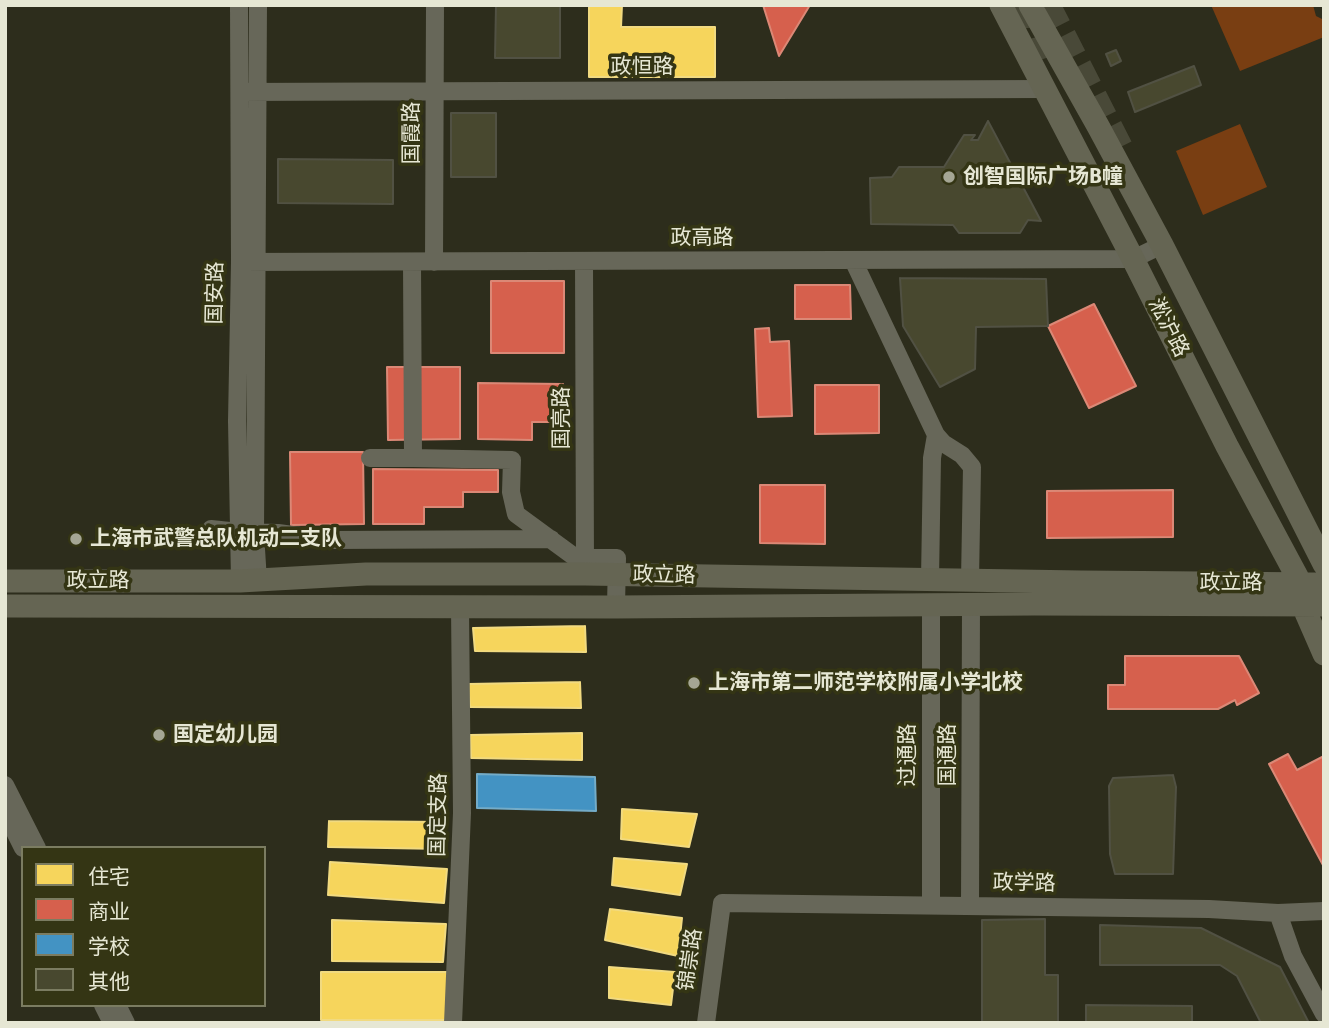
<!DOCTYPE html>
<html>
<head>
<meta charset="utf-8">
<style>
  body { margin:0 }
  #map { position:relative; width:1329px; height:1028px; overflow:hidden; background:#2d2d1c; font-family:Signika,"Noto Sans SC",sans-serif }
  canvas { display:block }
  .frame { position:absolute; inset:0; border:7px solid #e6e7d4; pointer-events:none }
  .legend { position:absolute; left:21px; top:846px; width:245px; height:161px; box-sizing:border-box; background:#343514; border:2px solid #7b7c61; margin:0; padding:9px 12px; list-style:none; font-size:21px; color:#e6e7d4 }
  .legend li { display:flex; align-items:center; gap:14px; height:35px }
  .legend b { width:35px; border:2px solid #7b7c61 }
</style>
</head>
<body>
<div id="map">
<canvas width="1329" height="1028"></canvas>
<div class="frame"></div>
<ul class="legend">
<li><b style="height:19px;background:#f6d55c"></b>住宅</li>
<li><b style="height:19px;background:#d6604d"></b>商业</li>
<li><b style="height:19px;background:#4393c3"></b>学校</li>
<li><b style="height:19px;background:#48482f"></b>其他</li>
</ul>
</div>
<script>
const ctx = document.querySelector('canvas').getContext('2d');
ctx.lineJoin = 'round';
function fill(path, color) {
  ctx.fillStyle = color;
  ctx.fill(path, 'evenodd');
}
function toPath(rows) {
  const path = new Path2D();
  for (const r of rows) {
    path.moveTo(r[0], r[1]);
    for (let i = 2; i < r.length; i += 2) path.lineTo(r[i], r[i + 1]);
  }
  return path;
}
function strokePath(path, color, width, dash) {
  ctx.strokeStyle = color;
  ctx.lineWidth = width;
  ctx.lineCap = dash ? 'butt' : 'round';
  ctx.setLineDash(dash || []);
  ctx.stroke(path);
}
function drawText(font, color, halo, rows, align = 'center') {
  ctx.font = font + ' Signika,"Noto Sans SC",sans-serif';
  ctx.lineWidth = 7;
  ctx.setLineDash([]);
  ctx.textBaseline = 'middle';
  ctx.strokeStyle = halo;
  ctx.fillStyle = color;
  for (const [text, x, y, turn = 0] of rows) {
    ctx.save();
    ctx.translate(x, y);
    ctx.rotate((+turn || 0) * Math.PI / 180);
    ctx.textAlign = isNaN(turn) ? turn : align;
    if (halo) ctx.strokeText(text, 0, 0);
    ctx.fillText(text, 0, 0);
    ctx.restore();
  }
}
fill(toPath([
  [1211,5,1313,5,1316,16,1324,20,1324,37,1240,71],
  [1240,124,1267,187,1203,215,1176,151]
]), '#793e12');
const homes = toPath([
  [589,5,622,5,621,27,715,27,715,77,589,77,589,5],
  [585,626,586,652,475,651,473,628,585,626],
  [580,682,581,708,470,707,468,684,580,682],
  [582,733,582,760,471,758,470,735,582,733],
  [622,809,697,814,689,847,621,839,622,809],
  [329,821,444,822,444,849,328,847,329,821],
  [614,858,687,864,680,895,612,885,614,858],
  [330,862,447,869,444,903,328,895,330,862],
  [610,909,682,918,678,956,605,940,610,909],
  [332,920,446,924,443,962,332,961,332,920],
  [609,967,675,972,671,1005,609,998,609,967],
  [321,972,447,972,447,1020,321,1020,321,972]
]);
fill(homes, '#f6d55c');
strokePath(homes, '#f1da80', 2);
const shops = toPath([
  [763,5,810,5,779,56,763,5],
  [491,281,564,281,564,353,491,353,491,281],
  [795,285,850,285,851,319,795,319,795,285],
  [1094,304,1136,386,1089,408,1048,326,1094,304],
  [769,328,770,342,789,341,792,416,758,417,755,329,769,328],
  [387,367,460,367,460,439,388,440,387,367],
  [478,383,563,384,562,422,532,422,532,440,478,439,478,383],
  [815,385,879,385,879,433,815,434,815,385],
  [290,452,363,452,364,524,291,525,290,452],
  [373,469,498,470,498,492,463,492,463,507,424,507,424,524,373,524,373,469],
  [760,485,825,485,825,544,760,543,760,485],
  [1173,490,1173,537,1047,538,1047,491,1173,490],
  [1125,656,1239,656,1259,693,1237,705,1235,700,1218,709,1108,709,1108,685,1125,685,1125,656],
  [1288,754,1297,770,1324,756,1324,867,1269,764,1288,754]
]);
fill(shops, '#d6604d');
strokePath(shops, '#db8876', 2);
const schools = toPath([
  [477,774,595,777,596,811,477,808,477,774]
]);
fill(schools, '#4393c3');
strokePath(schools, '#74acc8', 2);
const building = toPath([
  [496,6,560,6,560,58,495,58,496,6],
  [1116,50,1121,61,1111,66,1106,54,1116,50],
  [1194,66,1201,85,1135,112,1128,92,1194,66],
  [451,113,496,113,496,177,451,177,451,113],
  [988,121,1041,221,1028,220,1020,233,959,233,953,225,871,224,870,178,892,177,899,167,944,167,964,135,975,135,971,140,978,140,988,121],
  [278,159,393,160,393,204,278,203,278,159],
  [900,278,1046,279,1048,326,976,327,975,369,940,387,903,326,900,278],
  [1173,775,1176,787,1173,874,1115,874,1110,854,1109,786,1113,778,1173,775],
  [1045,919,1045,975,1058,975,1058,1023,982,1023,982,920,1045,919],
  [1100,925,1201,928,1280,967,1309,1023,1261,1023,1237,976,1220,965,1100,965,1100,925],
  [1086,1005,1192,1006,1192,1023,1086,1023,1086,1005]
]);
fill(building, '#48482f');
strokePath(building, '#515143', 2);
strokePath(toPath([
  [1026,5,1029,29,1041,68],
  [1049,5,1126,156]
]), '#494938', 23, [23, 11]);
strokePath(toPath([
  [239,5,240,262,237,421,240,581],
  [240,92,1043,89],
  [853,260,936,435,943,443,962,455,972,467,970,580],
  [584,261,585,567],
  [240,262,1133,259,1162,245],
  [412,262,413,458,512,460,511,492,516,514,576,558,617,558,616,607],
  [434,262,435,5],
  [370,458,413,458],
  [211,529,239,532,278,533,330,540,551,539],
  [930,579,932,458,936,435],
  [258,581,255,533,258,5],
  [5,785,37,848],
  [7,816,23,848],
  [931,905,931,604],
  [970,906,971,605],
  [1278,913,1293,956,1324,1014],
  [103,1005,112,1023],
  [117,1005,126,1023],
  [453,1023,462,813,460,607],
  [706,1023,722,903,1209,909,1278,913,1324,911]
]), '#676759', 18);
strokePath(toPath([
  [1001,5,1133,259,1227,446,1301,584,1303,606,1324,654],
  [1030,5,1098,126,1162,245,1324,564],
  [5,581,240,581,366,574,585,574,1081,582,1324,584],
  [5,606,616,607,1034,604,1324,605]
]), '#656553', 23);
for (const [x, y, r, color] of [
  [949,177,7,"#a5a694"],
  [76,539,7,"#a5a694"],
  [694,683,7,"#a5a694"],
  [159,735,7,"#a5a694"]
]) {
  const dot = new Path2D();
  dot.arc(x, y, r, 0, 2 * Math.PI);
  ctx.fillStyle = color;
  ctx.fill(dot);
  strokePath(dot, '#343514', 2.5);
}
drawText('21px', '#e6e7d4', '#343514', [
  ["政恒路",642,67],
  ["国霞路",412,133,-90],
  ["政高路",702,238],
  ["国安路",216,293,-89],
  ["淞沪路",1168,328,63],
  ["国亮路",562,418,-90],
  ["政立路",664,576,1],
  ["政立路",98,581],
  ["政立路",1231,583],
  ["过通路",908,755,-90],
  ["国通路",948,755,-90],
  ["国定支路",439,815,-89],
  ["政学路",1024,884,1],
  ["锦崇路",691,960,-82]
]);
drawText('bold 21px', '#e6e7d4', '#343514', [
  ["创智国际广场B幢",963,177],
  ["上海市武警总队机动二支队",90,539],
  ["上海市第二师范学校附属小学北校",708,683],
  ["国定幼儿园",173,735]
], 'left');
</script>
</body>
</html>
